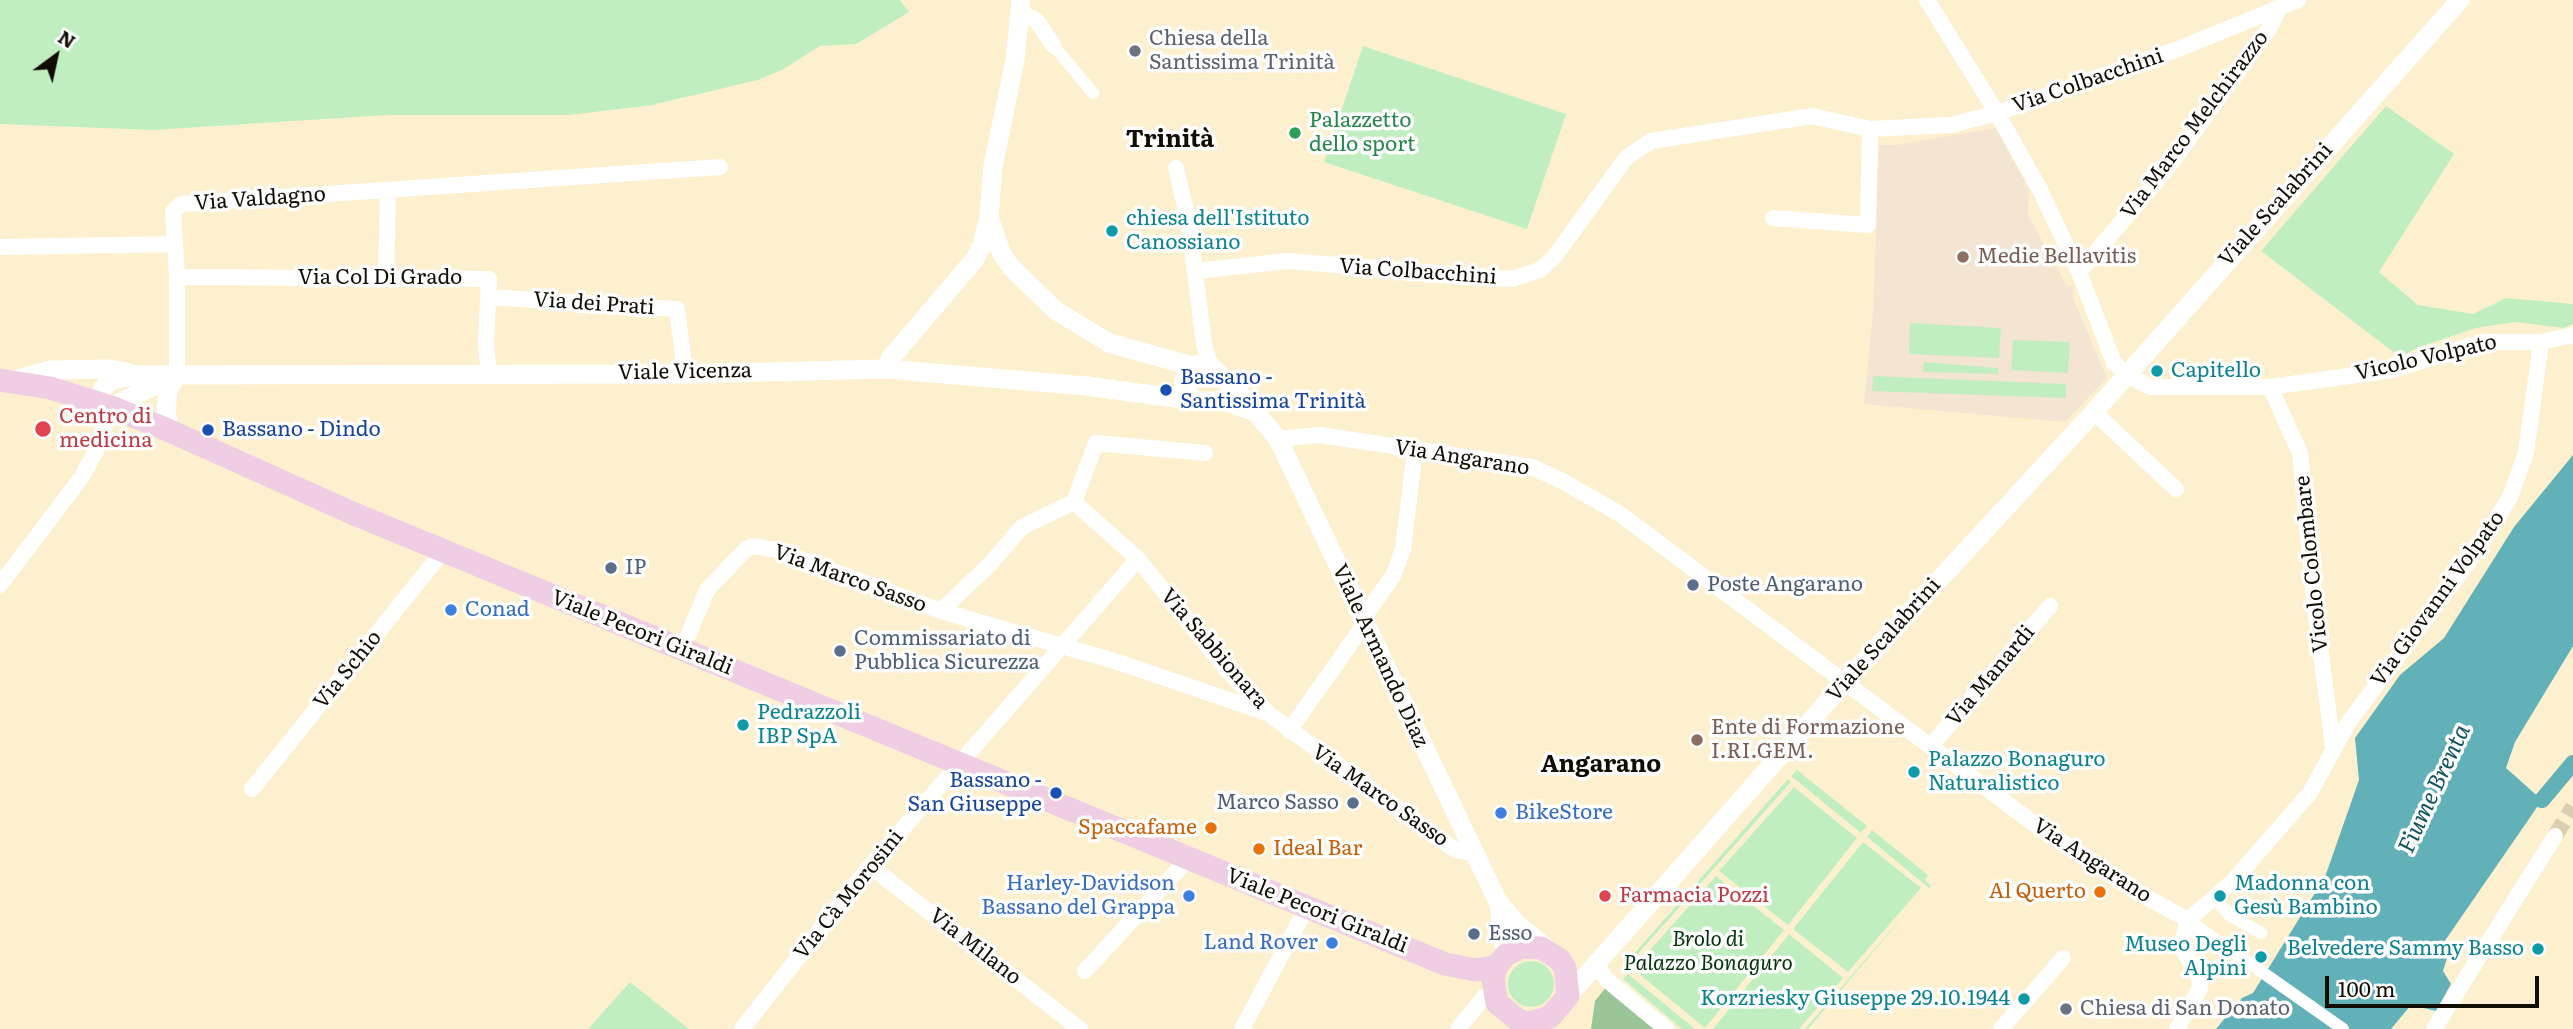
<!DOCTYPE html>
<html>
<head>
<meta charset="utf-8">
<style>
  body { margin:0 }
  #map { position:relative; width:2573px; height:1029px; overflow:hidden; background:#fdf0ce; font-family:Literata,serif }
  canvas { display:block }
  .north { position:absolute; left:21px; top:21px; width:70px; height:70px; -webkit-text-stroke:5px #fefefe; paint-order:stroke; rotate:33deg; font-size:19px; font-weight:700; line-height:28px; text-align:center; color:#120d03 }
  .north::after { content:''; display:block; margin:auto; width:24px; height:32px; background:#120d03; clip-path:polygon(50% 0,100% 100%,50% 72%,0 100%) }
  .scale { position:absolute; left:2325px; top:976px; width:214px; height:32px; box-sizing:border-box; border:4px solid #120d03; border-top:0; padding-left:9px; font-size:21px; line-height:24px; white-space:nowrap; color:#120d03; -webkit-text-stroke:5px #fefefe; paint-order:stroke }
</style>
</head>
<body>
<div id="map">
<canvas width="2573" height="1029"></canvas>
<div class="north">N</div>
<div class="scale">100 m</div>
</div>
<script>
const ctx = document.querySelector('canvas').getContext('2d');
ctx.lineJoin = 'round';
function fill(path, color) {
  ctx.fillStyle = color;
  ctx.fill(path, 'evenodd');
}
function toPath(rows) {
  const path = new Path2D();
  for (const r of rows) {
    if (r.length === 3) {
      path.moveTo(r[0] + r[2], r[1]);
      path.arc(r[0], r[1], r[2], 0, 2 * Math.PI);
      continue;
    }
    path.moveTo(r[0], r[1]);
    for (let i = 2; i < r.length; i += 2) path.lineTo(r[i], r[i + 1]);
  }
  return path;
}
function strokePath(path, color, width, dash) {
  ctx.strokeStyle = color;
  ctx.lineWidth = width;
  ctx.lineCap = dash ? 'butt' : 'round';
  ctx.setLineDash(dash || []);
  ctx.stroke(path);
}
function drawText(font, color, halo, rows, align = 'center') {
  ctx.font = font + ' Literata,serif';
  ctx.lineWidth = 7;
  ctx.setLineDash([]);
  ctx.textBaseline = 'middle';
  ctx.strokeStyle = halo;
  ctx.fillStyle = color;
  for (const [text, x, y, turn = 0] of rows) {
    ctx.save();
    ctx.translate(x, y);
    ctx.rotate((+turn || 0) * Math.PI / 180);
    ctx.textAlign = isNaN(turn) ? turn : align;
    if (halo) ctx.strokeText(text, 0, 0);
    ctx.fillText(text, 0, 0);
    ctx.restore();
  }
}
fill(toPath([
  [1996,128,2029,190,2028,215,2067,286,2073,286,2073,298,2107,378,2065,422,1864,404,1873,313,1879,145,1897,145]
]), '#f4e4d2');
fill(toPath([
  [0,0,900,0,909,12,856,44,820,46,782,70,758,80,652,105,569,115,387,115,153,130,0,124],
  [1363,46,1566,114,1527,229,1324,162],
  [2386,106,2454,154,2379,272,2418,305,2473,314,2506,298,2573,304,2573,324,2563,328,2515,322,2476,328,2419,347,2400,357,2261,251],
  [1910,323,2001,328,1999,358,1909,354],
  [2013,340,2070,342,2068,373,2011,370],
  [1924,362,1998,368,1998,374,1923,372],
  [1873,376,2066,384,2066,398,1872,391],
  [1797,770,1867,826,1861,833,1791,776],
  [1788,779,1791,782,1627,966,1625,964],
  [1794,787,1857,838,1788,925,1719,871],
  [1872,830,1928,875,1925,880,1931,886,1929,888,1867,837],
  [1863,842,1921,888,1848,972,1793,929],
  [1716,876,1784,930,1705,1028,1633,969],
  [1912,906,1808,1029,1805,1029],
  [1789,934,1843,978,1799,1029,1713,1029],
  [1531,984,23],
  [1628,974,1695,1029,1682,1029,1623,979],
  [630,982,689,1029,588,1029]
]), '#c1eec0');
fill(toPath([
  [1607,986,1659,1029,1591,1029,1595,1001]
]), '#99c598');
fill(toPath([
  [2573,455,2573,646,2515,742,2506,768,2542,800,2442,945,2448,955,2443,971,2451,984,2436,1011,2411,1005,2391,1029,2216,1029,2242,998,2253,993,2325,877,2359,780,2355,738,2400,675,2444,638,2514,527]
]), '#62b1b8');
strokePath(toPath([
  [2542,800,2573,763]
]), '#62b1b8', 16);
strokePath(toPath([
  [2555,836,2573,807]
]), '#daceb0', 16, [16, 8]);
strokePath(toPath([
  [1053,45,1093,93],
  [2213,896,2229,915,2261,933],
  [2188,920,2343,1029]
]), '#fff', 12);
strokePath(toPath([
  [1927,0,1997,113,2039,188,2079,272,2114,363,2126,374,2150,387,2270,387,2392,370,2483,342,2541,342,2573,335],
  [1022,13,1037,21,1053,45],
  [1176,168,1189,224,1204,344,1210,365],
  [1773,218,1868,225,1870,129],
  [0,247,174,244],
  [1195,271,1288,261,1511,279,1540,270,1555,256,1626,158,1651,141,1812,116,1870,129,1951,125,1997,113,2181,48,2298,0],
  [2079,272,2166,170,2269,29,2279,8],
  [177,277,489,279,486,344,489,373],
  [386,278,388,190],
  [488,297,677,309,685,374],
  [177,375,177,277,173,212,181,204,720,167],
  [2270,387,2300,453,2316,617,2333,746],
  [2094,412,2176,489],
  [1278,439,1320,435,1532,467,1562,481,1620,514,2033,823,2135,891,2188,920],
  [1074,502,1096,443,1205,453],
  [0,585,81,478,96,451,111,407],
  [941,611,990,564,1022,527,1074,502,1138,559,1226,669,1269,714,1439,839,1456,850,1473,853],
  [1363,618,1393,576,1403,549,1415,449],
  [682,650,707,590,746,549,754,546,776,550,941,611,1118,662,1264,712],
  [1289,731,1365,623],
  [1931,746,2050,606],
  [252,789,444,550],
  [870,866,1080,1029],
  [1595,963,1607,980,1666,1029],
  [1085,971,1189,858],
  [742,1029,870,866,1138,559],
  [1242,1029,1307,907],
  [1458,1029,1484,997],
  [2001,1029,2063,958],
  [2177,1029,2200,988,2199,978,2181,946,2188,920,2232,882,2310,793,2348,723,2473,556,2510,497,2526,453,2541,342],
  [2434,1029,2555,836]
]), '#fff', 16);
strokePath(toPath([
  [989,217,1001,252,1011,267,1055,310,1109,343,1192,366],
  [886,369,890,359,975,259,982,245,989,216,993,166,1015,60,1021,0],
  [12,381,51,370,110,369,130,373],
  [1192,399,1183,383,1187,370,1198,364,1210,365,1243,397,1278,439,1498,902,1518,925,1550,951],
  [98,403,103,388,112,380,138,375,685,374,886,369,1086,386,1198,401,1225,401,1258,413],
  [111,407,169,378],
  [170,431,166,411,168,390,177,375],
  [1499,906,1506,955],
  [1568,996,1845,682,2094,412,2460,0]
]), '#fff', 19);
strokePath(toPath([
  [0,380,50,388,111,407,170,431,352,513,1445,964,1475,970,1496,967],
  [1518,1020,1529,1023,1550,1017,1568,996,1565,968,1559,959,1541,948,1522,947,1506,955,1496,967,1493,979,1497,1003,1529,1029]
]), '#efcee4', 23);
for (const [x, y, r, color] of [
  [1135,51,7,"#6b7280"],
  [1295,133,7,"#2e9e5b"],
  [1112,231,7,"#0f9aa8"],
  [1963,257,7,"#8d6e63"],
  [2157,371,7,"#0f9aa8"],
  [1166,390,7,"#1a4fb4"],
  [43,429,9,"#e0444e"],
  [208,430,7,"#1a4fb4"],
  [611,568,7,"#5c6f8a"],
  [1693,585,7,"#5c6f8a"],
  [451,610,7,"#3f7fe0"],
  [840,651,7,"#5c6f8a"],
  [743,725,7,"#0f9aa8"],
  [1697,740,7,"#8d6e63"],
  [1914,772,7,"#0f9aa8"],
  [1056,793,7,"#1a4fb4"],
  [1353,803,7,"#5c6f8a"],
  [1501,813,7,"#3f7fe0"],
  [1211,828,7,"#e8710a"],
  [1259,849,7,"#e8710a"],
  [2100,892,7,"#e8710a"],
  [1189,896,7,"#3f7fe0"],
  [1605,896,7,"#e0444e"],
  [2220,896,7,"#0f9aa8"],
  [1474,934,7,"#5c6f8a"],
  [1332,943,7,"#3f7fe0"],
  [2538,949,7,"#0f9aa8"],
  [2261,957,7,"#0f9aa8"],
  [2024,999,7,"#0f9aa8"],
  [2066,1009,7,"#6b7280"]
]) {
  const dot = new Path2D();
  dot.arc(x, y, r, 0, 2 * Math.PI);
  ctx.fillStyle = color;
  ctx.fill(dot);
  strokePath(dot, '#fefefe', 2.5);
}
drawText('21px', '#5b616d', '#fefefe', [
  ["Chiesa della",1149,39],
  ["Santissima Trinità",1149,63],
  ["Chiesa di San Donato",2080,1009]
], 'left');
drawText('21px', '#120d03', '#fefefe', [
  ["Via Colbacchini",2088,81,-19],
  ["Via Marco Melchirazzo",2195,125,-53],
  ["Via Valdagno",260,199,-4],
  ["Viale Scalabrini",2276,205,-48],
  ["Via Colbacchini",1418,272,4],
  ["Via Col Di Grado",380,278],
  ["Via dei Prati",594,304,4],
  ["Vicolo Volpato",2426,358,-13],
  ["Viale Vicenza",685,372,-1],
  ["Via Angarano",1462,458,9],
  ["Vicolo Colombare",2312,564,-96],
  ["Via Marco Sasso",850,579,20],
  ["Via Giovanni Volpato",2438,599,-54],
  ["Viale Pecori Giraldi",642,633,22],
  ["Viale Scalabrini",1884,640,-48],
  ["Via Sabbionara",1214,649,49],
  ["Viale Armando Diaz",1380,656,65],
  ["Via Schio",348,670,-51],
  ["Via Manardi",1991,676,-50],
  ["Via Marco Sasso",1380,796,35],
  ["Via Angarano",2092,861,33],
  ["Via Cà Morosini",849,895,-51],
  ["Viale Pecori Giraldi",1317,911,22],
  ["Via Milano",975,947,38]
]);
drawText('21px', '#27864d', '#fefefe', [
  ["Palazzetto",1309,121],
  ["dello sport",1309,145]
], 'left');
drawText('21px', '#0d838f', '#fefefe', [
  ["chiesa dell'Istituto",1126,219],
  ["Canossiano",1126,243],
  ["Capitello",2171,371],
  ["Pedrazzoli",757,713],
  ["IBP SpA",757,737],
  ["Palazzo Bonaguro",1928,760],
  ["Naturalistico",1928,784],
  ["Madonna con",2234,884],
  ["Gesù Bambino",2234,908],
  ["Museo Degli",2247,945,"right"],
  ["Alpini",2247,969,"right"],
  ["Belvedere Sammy Basso",2524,949,"right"],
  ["Korzriesky Giuseppe 29.10.1944",2010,999,"right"]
], 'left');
drawText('21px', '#785e54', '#fefefe', [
  ["Medie Bellavitis",1977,257],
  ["Ente di Formazione",1711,728],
  ["I.RI.GEM.",1711,752]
], 'left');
drawText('21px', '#164399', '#fefefe', [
  ["Bassano -",1180,378],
  ["Santissima Trinità",1180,402],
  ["Bassano - Dindo",222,430],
  ["Bassano -",1042,781,"right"],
  ["San Giuseppe",1042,805,"right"]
], 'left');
drawText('21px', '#be3a42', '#fefefe', [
  ["Centro di",59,417],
  ["medicina",59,441],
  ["Farmacia Pozzi",1619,896]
], 'left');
drawText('21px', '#4e5e75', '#fefefe', [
  ["IP",625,568],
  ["Poste Angarano",1707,585],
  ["Commissariato di",854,639],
  ["Pubblica Sicurezza",854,663],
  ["Marco Sasso",1339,803,"right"],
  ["Esso",1488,934]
], 'left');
drawText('21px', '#366cbe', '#fefefe', [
  ["Conad",465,610],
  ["BikeStore",1515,813],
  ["Harley-Davidson",1175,884,"right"],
  ["Bassano del Grappa",1175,908,"right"],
  ["Land Rover",1318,943,"right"]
], 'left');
drawText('21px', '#c56008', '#fefefe', [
  ["Spaccafame",1197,828],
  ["Ideal Bar",1273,849,"left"],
  ["Al Querto",2086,892]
], 'right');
drawText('italic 21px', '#033308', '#fefefe', [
  ["Brolo di",1708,940],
  ["Palazzo Bonaguro",1708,964]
]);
drawText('italic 23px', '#0d5359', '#fefefe', [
  ["Fiume Brenta",2435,789,-65]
]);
drawText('bold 24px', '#120d03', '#fefefe', [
  ["Trinità",1170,140],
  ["Angarano",1601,765]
]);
</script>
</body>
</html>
